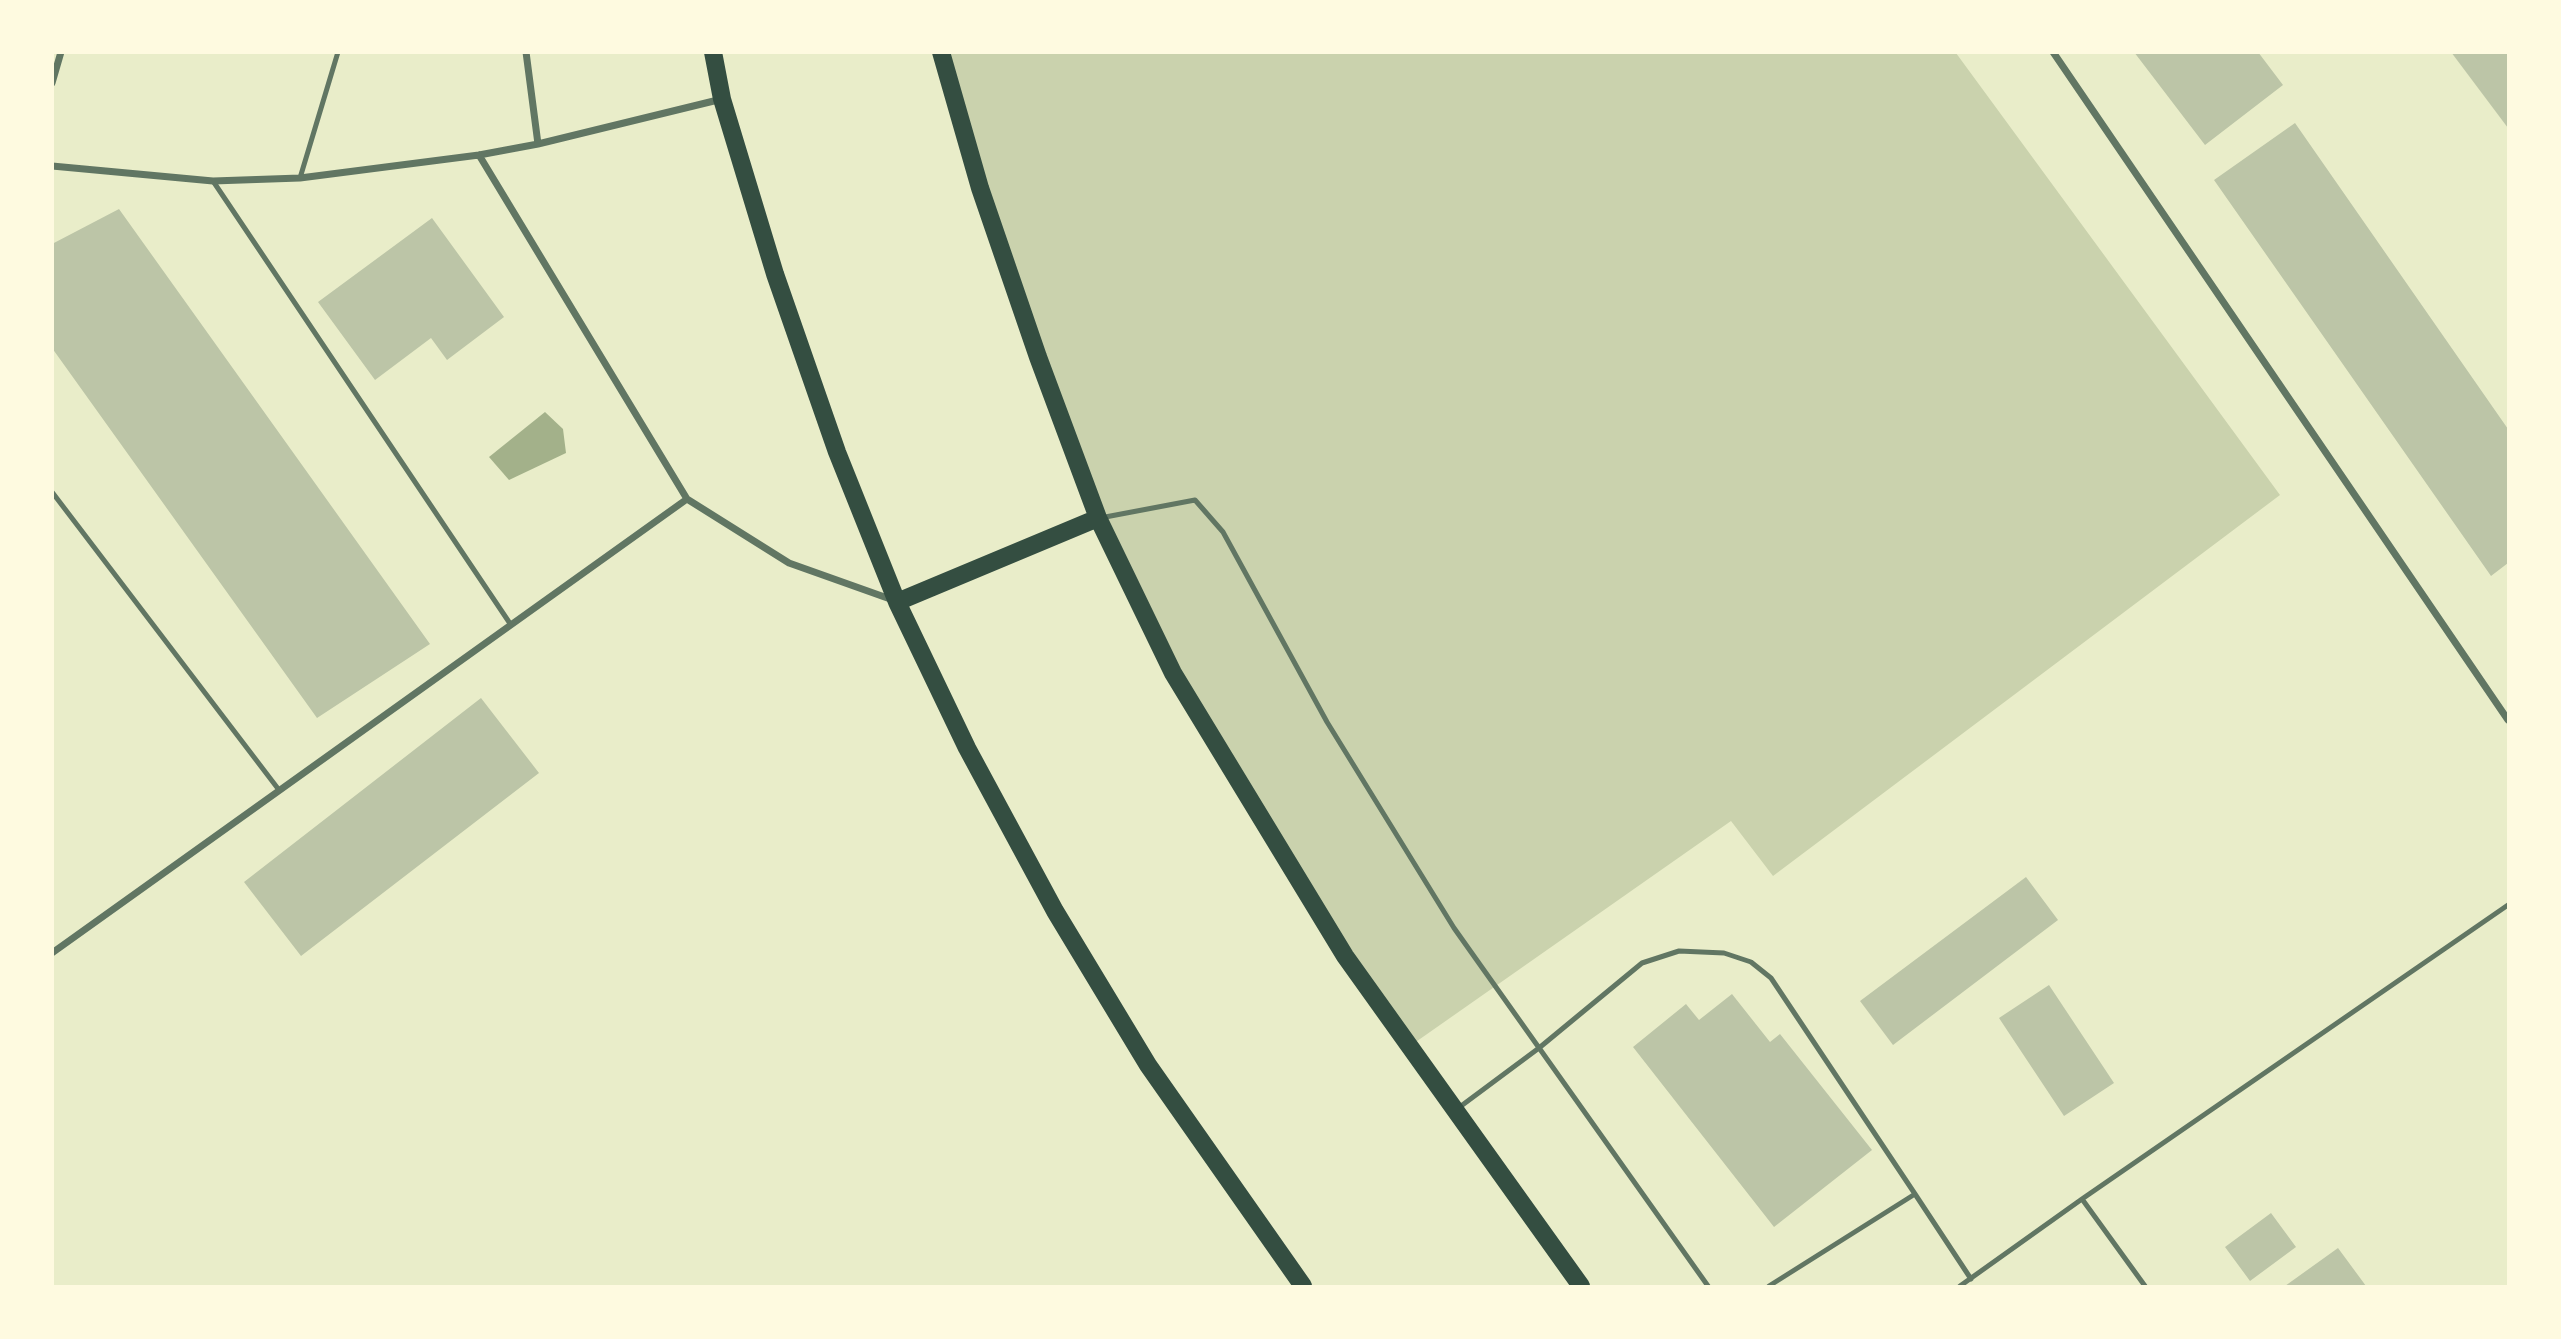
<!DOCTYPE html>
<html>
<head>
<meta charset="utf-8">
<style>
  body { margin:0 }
  #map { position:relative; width:2561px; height:1339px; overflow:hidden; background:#e9edc9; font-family:"Exo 2",sans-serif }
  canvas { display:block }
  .frame { position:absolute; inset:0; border:54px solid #fefae0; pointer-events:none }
</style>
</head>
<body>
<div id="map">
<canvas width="2561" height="1339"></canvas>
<div class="frame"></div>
</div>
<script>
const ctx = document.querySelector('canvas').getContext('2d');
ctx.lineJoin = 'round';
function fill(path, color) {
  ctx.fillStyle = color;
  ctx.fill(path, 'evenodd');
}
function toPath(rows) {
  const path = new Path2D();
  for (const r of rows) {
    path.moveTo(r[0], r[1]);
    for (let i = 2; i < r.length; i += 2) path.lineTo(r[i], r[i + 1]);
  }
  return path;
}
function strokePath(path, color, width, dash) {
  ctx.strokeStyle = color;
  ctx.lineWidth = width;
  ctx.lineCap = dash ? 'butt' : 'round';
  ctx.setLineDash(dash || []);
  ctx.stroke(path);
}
fill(toPath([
  [941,53,1956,53,2280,495,1773,876,1731,821,1410,1046,1173,673,1098,518]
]), '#cad2ad');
fill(toPath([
  [545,412,563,429,566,453,509,480,489,457]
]), '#a3b18a');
fill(toPath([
  [2134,52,2258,52,2283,85,2205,145],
  [2451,52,2508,52,2508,128],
  [2295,123,2508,429,2508,563,2491,576,2214,180],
  [119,209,430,644,317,718,52,348,52,244],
  [432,218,504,317,447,360,431,338,375,380,318,302],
  [481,698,539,773,301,956,244,882],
  [2026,877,2058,920,1893,1045,1860,1001],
  [2049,985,2114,1083,2064,1116,1999,1018],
  [1732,994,1770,1042,1780,1034,1872,1150,1774,1227,1633,1047,1686,1004,1699,1020],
  [2271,1213,2296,1247,2250,1281,2225,1247],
  [2338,1248,2366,1286,2285,1286]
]), '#bcc5a7');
strokePath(toPath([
  [300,178,338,52],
  [213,181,511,625],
  [52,492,279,790],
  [1100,518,1195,500,1223,532,1327,722,1454,928,1708,1286],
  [1457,1109,1539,1048,1642,963,1679,951,1724,953,1751,962,1771,978,1915,1194],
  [2082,1199,2145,1286],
  [1769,1286,1915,1194,1971,1279],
  [1960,1286,2082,1199,2508,905]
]), '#617663', 5);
strokePath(toPath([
  [526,52,538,144],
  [2053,52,2508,720],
  [52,83,61,52],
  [479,155,687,499,789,563,893,600],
  [52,166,213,181,300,178,479,155,538,144,722,99],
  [52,953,687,499]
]), '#617663', 7);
strokePath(toPath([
  [713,52,722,99,775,274,837,452,897,602,967,748,1055,911,1148,1065,1303,1286],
  [941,52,980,188,1038,357,1098,518,1173,673,1345,956,1581,1286],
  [897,602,1098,518]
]), '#344e41', 18);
</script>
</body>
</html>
